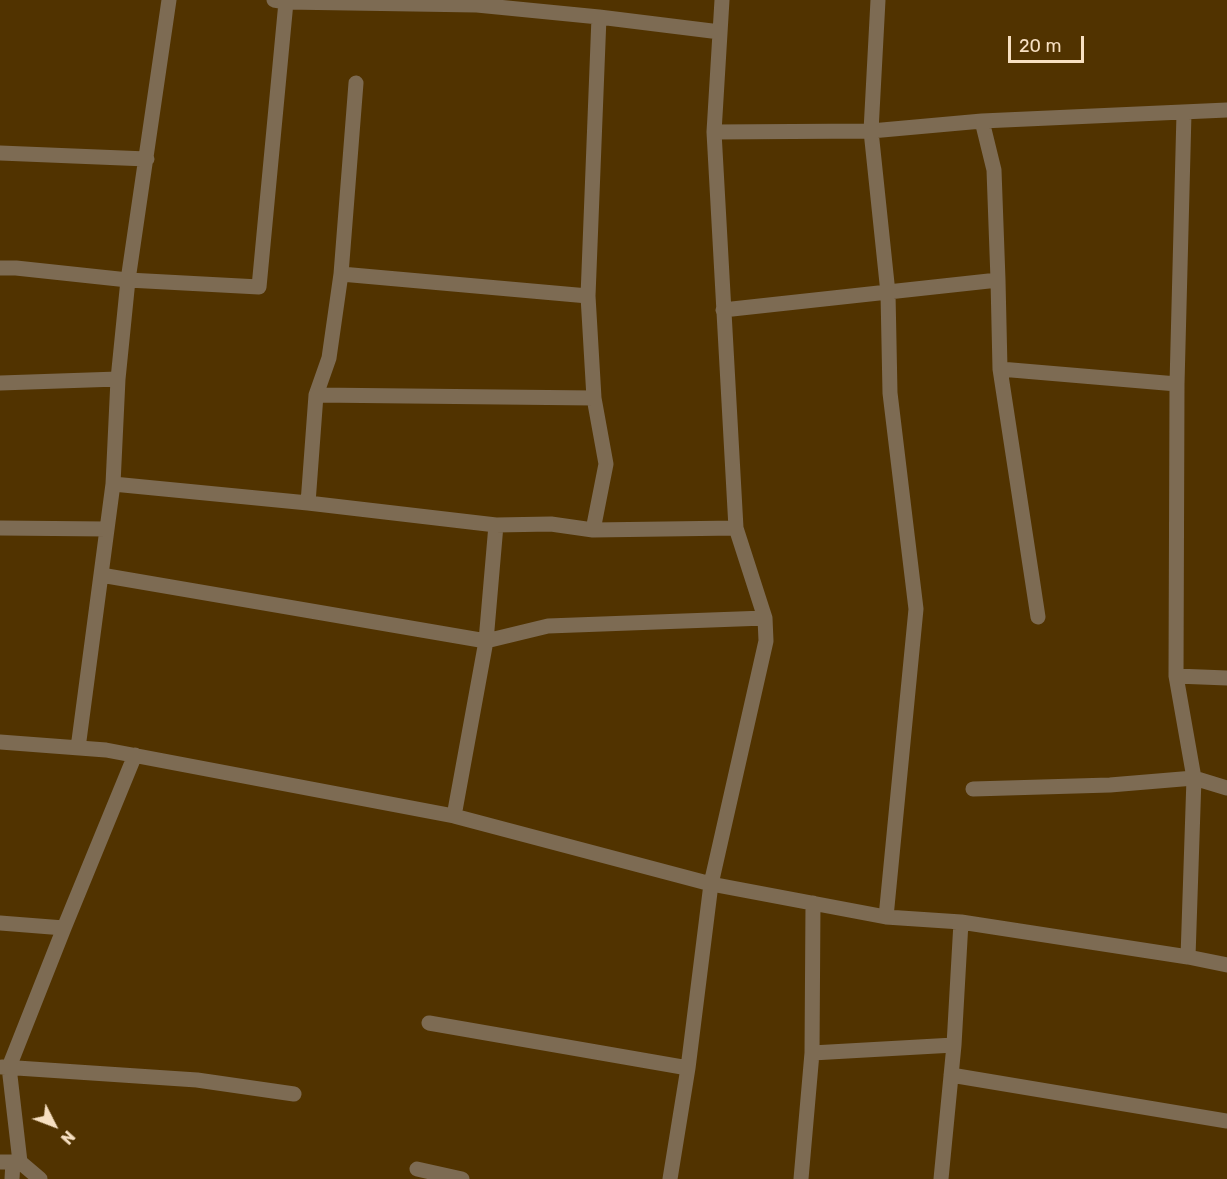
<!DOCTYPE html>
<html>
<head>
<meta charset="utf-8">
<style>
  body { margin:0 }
  #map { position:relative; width:1227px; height:1179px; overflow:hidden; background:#513300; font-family:Rubik,sans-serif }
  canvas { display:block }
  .north { position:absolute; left:24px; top:1095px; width:60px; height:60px; -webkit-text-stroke:4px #513300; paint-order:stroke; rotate:132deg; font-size:16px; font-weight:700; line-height:24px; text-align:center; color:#f7e0c2 }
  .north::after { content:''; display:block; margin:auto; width:21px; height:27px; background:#f7e0c2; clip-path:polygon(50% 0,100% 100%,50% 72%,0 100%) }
  .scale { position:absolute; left:1008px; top:36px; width:76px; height:27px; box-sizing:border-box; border:3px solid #f7e0c2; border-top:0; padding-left:8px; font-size:18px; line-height:21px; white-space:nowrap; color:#f7e0c2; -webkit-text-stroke:4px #513300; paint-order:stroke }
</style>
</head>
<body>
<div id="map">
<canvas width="1227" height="1179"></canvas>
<div class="north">N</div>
<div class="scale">20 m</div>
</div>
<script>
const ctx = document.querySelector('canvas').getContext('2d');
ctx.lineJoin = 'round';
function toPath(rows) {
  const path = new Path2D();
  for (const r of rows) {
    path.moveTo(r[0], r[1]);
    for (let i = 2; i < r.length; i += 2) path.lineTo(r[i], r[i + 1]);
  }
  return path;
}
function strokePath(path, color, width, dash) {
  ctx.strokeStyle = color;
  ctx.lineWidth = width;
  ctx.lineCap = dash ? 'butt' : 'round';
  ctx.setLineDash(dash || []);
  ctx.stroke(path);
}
strokePath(toPath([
  [274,0,286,2,477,5,599,17,720,32],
  [878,0,871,131,888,293,890,393,916,609,886,917],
  [1184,113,1177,384,1176,676,1227,678],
  [714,132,871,131,982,121],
  [0,153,147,159],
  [0,268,16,268,128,280,259,287,286,2],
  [998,280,1000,369,1038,617],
  [588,296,599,17],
  [723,310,998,280,994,170,982,121,1227,110],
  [1000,369,1177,384],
  [0,383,118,379],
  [316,395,329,358,341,274,356,83],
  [113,484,308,503,496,525,551,524,593,530,736,528],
  [308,503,316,395,594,398,588,296,341,274],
  [496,525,486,641,548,626,765,618],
  [0,528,107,529],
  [593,530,606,464,594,398],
  [101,575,486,641,454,816],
  [1176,676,1194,778,1188,957],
  [0,742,106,750,454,816,711,884,886,917,961,922,1188,957,1227,965],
  [78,748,113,484,118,379,128,280,169,0],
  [973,789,1110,785,1194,778,1227,788],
  [0,923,64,928],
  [429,1023,688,1068],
  [812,1053,954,1045],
  [2,1067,197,1080,294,1094],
  [951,1075,1227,1121],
  [0,1162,20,1162,9,1067,64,928,135,755],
  [20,1162,40,1179],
  [417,1169,462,1179],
  [12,1179,13,1162],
  [670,1179,688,1068,711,884,766,641,765,618,736,528,714,132,722,0],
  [801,1179,812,1053,813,903],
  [941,1179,954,1045,961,922]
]), '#7d6b53', 15);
</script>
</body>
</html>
